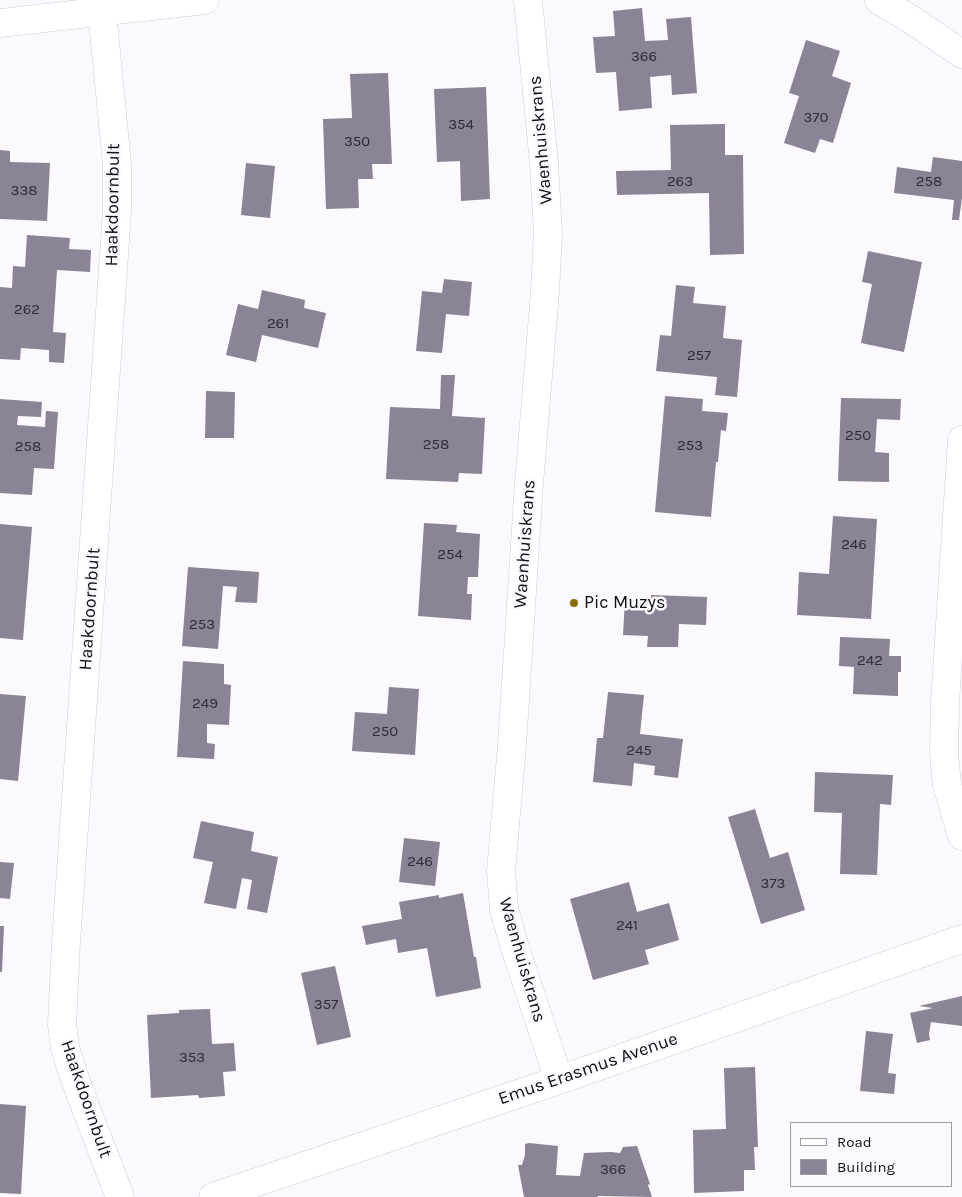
<!DOCTYPE html>
<html>
<head>
<meta charset="utf-8">
<style>
  body { margin:0 }
  #map { position:relative; width:962px; height:1197px; overflow:hidden; background:#fbf9fd; font-family:Karla,sans-serif }
  canvas { display:block }
  .legend { position:absolute; left:790px; top:1122px; width:162px; height:65px; box-sizing:border-box; background:#fbf9fd; border:1px solid #9d9ba0; margin:0; padding:6px 9px; list-style:none; font-size:15px; color:#110e15 }
  .legend li { display:flex; align-items:center; gap:10px; height:25px }
  .legend b { width:25px; border:1px solid #9d9ba0 }
</style>
</head>
<body>
<div id="map">
<canvas width="962" height="1197"></canvas>
<ul class="legend">
<li><b style="height:6px;background:#fff"></b>Road</li>
<li><b style="height:14px;background:#8b8396"></b>Building</li>
</ul>
</div>
<script>
const ctx = document.querySelector('canvas').getContext('2d');
ctx.lineJoin = 'round';
function fill(path, color) {
  ctx.fillStyle = color;
  ctx.fill(path, 'evenodd');
}
function toPath(rows) {
  const path = new Path2D();
  for (const r of rows) {
    path.moveTo(r[0], r[1]);
    for (let i = 2; i < r.length; i += 2) path.lineTo(r[i], r[i + 1]);
  }
  return path;
}
function strokePath(path, color, width, dash) {
  ctx.strokeStyle = color;
  ctx.lineWidth = width;
  ctx.lineCap = dash ? 'butt' : 'round';
  ctx.setLineDash(dash || []);
  ctx.stroke(path);
}
function drawText(font, color, halo, rows, align = 'center') {
  ctx.font = font + ' Karla,sans-serif';
  ctx.lineWidth = 5;
  ctx.setLineDash([]);
  ctx.textBaseline = 'middle';
  ctx.strokeStyle = halo;
  ctx.fillStyle = color;
  for (const [text, x, y, turn = 0] of rows) {
    ctx.save();
    ctx.translate(x, y);
    ctx.rotate((+turn || 0) * Math.PI / 180);
    ctx.textAlign = isNaN(turn) ? turn : align;
    if (halo) ctx.strokeText(text, 0, 0);
    ctx.fillText(text, 0, 0);
    ctx.restore();
  }
}
fill(toPath([
  [642,8,645,41,668,40,666,19,691,17,697,93,672,95,671,75,650,77,652,108,619,111,616,72,596,73,593,37,615,36,613,11],
  [806,40,840,51,832,76,851,83,833,143,820,139,815,153,784,143,799,96,789,93],
  [388,73,392,164,372,164,373,179,358,179,359,208,326,209,323,119,352,118,350,74],
  [486,87,490,199,461,201,460,161,437,162,434,89],
  [725,124,725,155,743,155,744,254,710,255,709,193,617,195,616,171,671,170,670,125],
  [0,150,10,151,10,162,50,163,47,221,0,219],
  [933,157,962,161,962,198,959,220,952,220,954,200,894,193,897,167,931,172],
  [246,163,275,166,270,218,241,215],
  [27,235,70,238,69,249,91,250,90,272,57,270,53,332,66,333,64,363,49,362,49,350,21,348,20,360,0,359,0,287,12,288,13,266,25,267],
  [868,251,922,262,904,352,861,343,872,284,862,282],
  [444,279,472,282,469,316,446,314,442,353,416,351,422,291,442,293],
  [676,285,695,287,693,303,726,306,723,338,742,340,737,397,715,395,717,377,656,371,660,335,671,336],
  [262,290,305,300,304,308,326,313,318,348,262,335,256,362,226,355,238,304,258,309],
  [441,375,455,375,452,416,485,418,482,474,459,473,458,482,386,479,390,407,440,409],
  [206,391,235,392,234,438,205,438],
  [665,396,703,399,702,411,728,413,726,431,721,430,718,462,716,462,711,517,655,512],
  [841,398,901,399,900,420,877,419,875,452,889,453,889,482,838,481],
  [0,399,42,402,41,417,18,416,17,425,45,427,46,411,58,412,54,469,34,468,32,495,0,493],
  [833,516,877,519,871,619,797,615,799,572,829,574],
  [424,523,457,525,456,532,480,534,478,577,468,577,467,594,472,594,471,620,418,616],
  [0,524,32,527,23,640,0,638],
  [188,567,259,572,257,603,235,602,237,587,223,586,218,649,182,646],
  [651,595,707,597,706,625,679,624,678,647,647,647,648,636,623,635,625,599,651,599],
  [840,637,890,639,889,656,901,656,901,672,898,672,898,696,853,694,854,667,839,666],
  [183,661,224,664,224,684,231,685,229,725,207,724,207,743,215,744,214,759,177,757],
  [389,687,419,689,415,755,352,751,355,712,387,714],
  [608,692,644,695,640,734,683,739,678,778,654,775,655,766,634,763,632,786,593,782,597,738,603,738],
  [0,694,26,696,18,781,0,779],
  [815,772,893,775,891,805,880,804,877,875,840,874,842,813,814,812],
  [755,809,770,858,788,852,805,910,761,924,728,817],
  [201,821,254,832,251,851,278,857,267,913,247,909,252,880,242,878,236,909,204,903,213,862,193,858],
  [404,838,440,842,435,886,399,882],
  [0,862,14,863,10,899,0,898],
  [629,882,637,912,669,903,679,940,645,950,649,964,593,980,570,899],
  [463,893,474,957,476,957,481,988,436,997,427,948,398,953,396,939,366,945,362,926,402,919,399,902,439,895,439,898],
  [0,926,4,926,2,972,0,972],
  [335,966,351,1037,317,1045,301,973],
  [962,996,962,1026,931,1022,929,1034,930,1040,917,1043,910,1013,933,1008,919,1006],
  [210,1009,212,1044,234,1043,236,1071,223,1072,225,1096,199,1098,198,1095,151,1098,147,1015,179,1013,179,1010],
  [866,1031,893,1034,888,1073,896,1074,894,1094,860,1091],
  [755,1067,758,1147,754,1147,755,1170,744,1170,744,1191,694,1193,693,1130,726,1129,724,1068],
  [0,1104,26,1106,21,1194,0,1193],
  [529,1143,558,1146,556,1175,580,1176,584,1153,611,1152,620,1153,623,1147,637,1146,650,1184,648,1185,652,1197,598,1196,597,1197,524,1197,518,1165,522,1165,525,1155,525,1144]
]), '#8b8396');
const minor = toPath([
  [528,0,544,163,548,233,545,292,529,483,512,745,501,871,504,909,514,945,559,1080],
  [879,0,912,20,962,54],
  [102,11,117,164,117,212,66,942,62,1025,65,1047,70,1064,79,1090,120,1197],
  [0,23,205,0],
  [962,440,945,703,944,754,947,785,962,836],
  [213,1197,559,1080,962,939]
]);
strokePath(minor, '#d1c8dd', 29);
strokePath(minor, '#fff', 28);
for (const [x, y, r, color] of [
  [574,603,5,"#8b6a09"]
]) {
  const dot = new Path2D();
  dot.arc(x, y, r, 0, 2 * Math.PI);
  ctx.fillStyle = color;
  ctx.fill(dot);
  strokePath(dot, '#fbf9fd', 2);
}
drawText('15px', '#302b35', null, [
  ["366",644,57],
  ["370",816,118],
  ["354",461,125],
  ["350",357,142],
  ["263",680,182],
  ["258",929,182],
  ["338",24,191],
  ["262",27,310],
  ["261",278,324],
  ["257",699,356],
  ["250",858,436],
  ["258",436,445],
  ["253",690,446],
  ["258",28,447],
  ["246",854,545],
  ["254",450,555],
  ["253",202,625],
  ["242",870,661],
  ["249",205,704],
  ["250",385,732],
  ["245",639,751],
  ["246",420,862],
  ["373",773,884],
  ["241",627,926],
  ["357",326,1005],
  ["353",192,1058],
  ["366",613,1170]
]);
drawText('18px', '#110e15', '#fbf9fd', [
  ["Waenhuiskrans",541,140,-95],
  ["Haakdoornbult",113,205,-89],
  ["Waenhuiskrans",525,544,-86],
  ["Haakdoornbult",90,609,-86],
  ["Waenhuiskrans",522,960,74],
  ["Emus Erasmus Avenue",588,1069,-19],
  ["Haakdoornbult",86,1099,71]
]);
drawText('18px', '#110e15', '#fbf9fd', [
  ["Pic Muzys",584,603]
], 'left');
</script>
</body>
</html>
